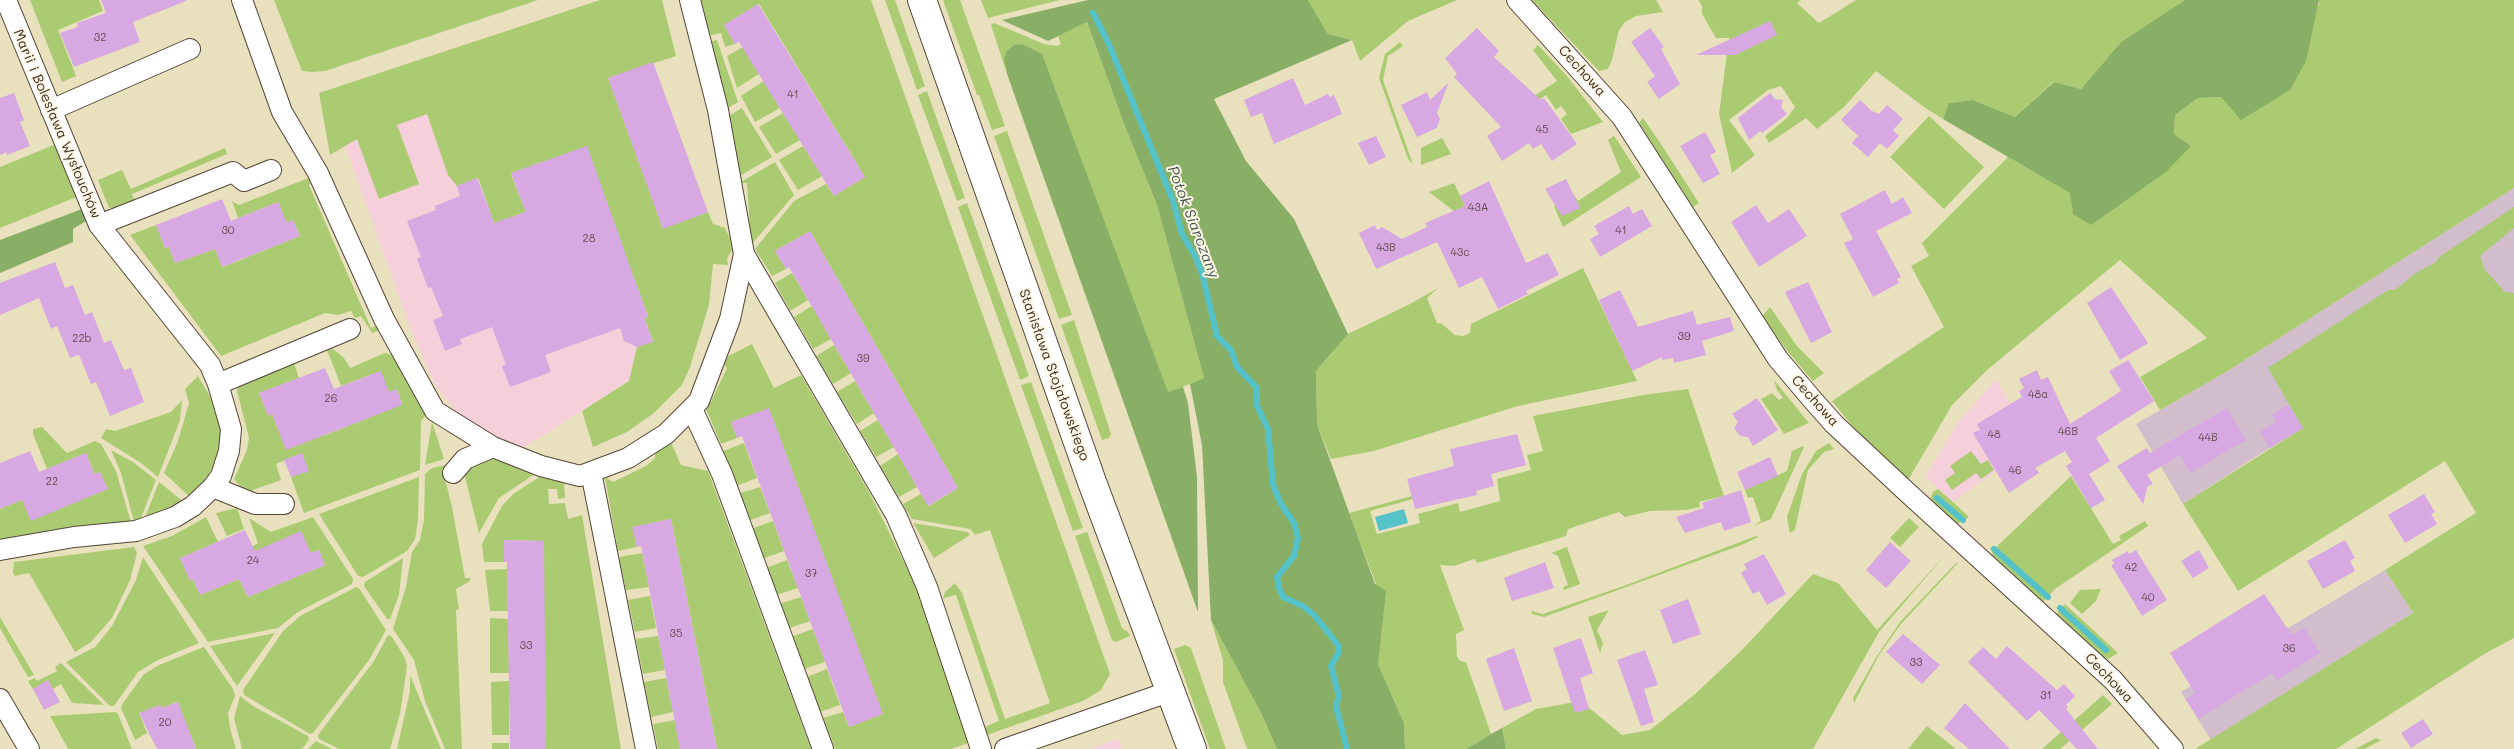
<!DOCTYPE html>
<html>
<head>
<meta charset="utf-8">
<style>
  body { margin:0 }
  canvas { display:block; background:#e9e1be }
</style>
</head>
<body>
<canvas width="2514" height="749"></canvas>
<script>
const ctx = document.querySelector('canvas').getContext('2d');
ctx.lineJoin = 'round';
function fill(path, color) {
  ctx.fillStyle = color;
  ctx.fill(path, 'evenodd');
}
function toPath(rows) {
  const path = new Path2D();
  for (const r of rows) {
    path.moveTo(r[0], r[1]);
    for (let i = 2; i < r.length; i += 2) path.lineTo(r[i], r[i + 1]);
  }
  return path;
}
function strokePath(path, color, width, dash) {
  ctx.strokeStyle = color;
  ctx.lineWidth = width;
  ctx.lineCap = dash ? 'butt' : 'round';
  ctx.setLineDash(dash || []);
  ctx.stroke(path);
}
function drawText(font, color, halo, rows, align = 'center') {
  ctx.font = font + ' Mali,sans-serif';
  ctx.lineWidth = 4;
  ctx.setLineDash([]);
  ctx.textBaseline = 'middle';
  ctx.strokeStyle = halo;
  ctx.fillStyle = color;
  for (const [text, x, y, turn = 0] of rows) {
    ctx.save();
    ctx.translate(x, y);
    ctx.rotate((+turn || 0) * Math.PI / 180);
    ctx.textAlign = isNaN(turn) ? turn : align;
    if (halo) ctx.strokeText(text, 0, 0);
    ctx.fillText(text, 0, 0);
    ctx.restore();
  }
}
fill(toPath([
  [568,52,674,352,523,448,495,437,460,416,434,383,410,327,341,135],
  [1996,379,2034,444,1953,502,1925,477,1959,421],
  [1118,739,1122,749,1090,749]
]), '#f5cfd9');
fill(toPath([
  [2514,188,2514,299,2260,454,2183,504,2136,424,2226,372],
  [2385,570,2413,613,2211,740,2181,692]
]), '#d1bdcb');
fill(toPath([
  [30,0,99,0,103,11,58,30,76,76,62,82],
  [274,0,538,0,325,71,313,72,302,71],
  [600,0,662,0,676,56,608,78,663,228,708,212,713,224,725,228,734,247,727,258,728,265,713,264,709,305,690,367,682,385,654,413,627,432,593,447,582,411,629,381,637,347,653,341,644,318,648,316,633,276,556,202,541,162,511,174,526,212,494,223,478,178,457,186,448,175,427,114,397,125,419,184,379,199,357,139,330,155,319,93],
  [699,0,871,0,1110,674,1101,690,1083,701,987,735,985,727,999,721,956,595,943,598,945,592,955,583,962,593,1005,719,1050,703,990,530,975,535,970,529,912,519,903,504,921,494,929,506,958,488,810,231,775,251,786,269,772,276,755,249,794,201,826,184,834,196,865,177,759,4,724,25,735,44,725,47,721,33,707,36],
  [885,0,895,0,925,86,917,90],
  [943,0,960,0,1005,126,992,130,979,95,977,95],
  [981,0,1060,0,988,18],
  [1308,0,1457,0,1408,21,1360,61,1352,40,1328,34],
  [1532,0,1656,0,1663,12,1636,16,1625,22,1619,30,1612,60,1608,69,1599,71],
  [1698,0,1801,0,1797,3,1819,23,1856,0,2185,0,2121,42,2081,89,2053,82,2015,117,1973,100,1949,103,1943,119,1924,107,1876,71,1844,107,1817,129,1806,118,1769,143,1765,136,1787,118,1795,107,1781,86,1768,90,1729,120,1755,155,1732,173,1719,114,1729,38,1716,38,1702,14,1702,6],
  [2319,0,2514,0,2514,188,2226,372,2160,410,2140,377,2207,338,2120,260,1987,370,1952,405,1907,482,1854,428,1832,401,1944,327,1911,266,1929,256,1922,243,2008,157,2071,193,2073,214,2191,146,2174,134,2175,115,2198,98,2221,97,2319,5],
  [1087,22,1124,124,1157,205,1204,378,1168,393,1142,323,1004,59,1007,74,991,25,994,23,1044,44,1057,46,1061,44,1058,36],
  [717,40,738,102,726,109,707,42],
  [1400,42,1403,46,1388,56,1383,80,1413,164,1408,159,1379,78,1385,54],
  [1538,45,1566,75,1603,122,1571,134,1561,119,1567,114,1561,106,1556,110,1546,95,1518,115,1514,109,1557,81,1533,50],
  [743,47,759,74,737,88,727,56],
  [764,81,780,108,755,122,741,96],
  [927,91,965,198,957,201,918,95],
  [742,108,772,157,738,177,727,117],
  [783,113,800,140,776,154,759,127],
  [1929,116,1984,167,1944,209,1890,157],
  [1643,118,1661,144,1699,203,1693,207,1639,123],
  [1007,131,1072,315,1059,319,994,136],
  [1613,136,1615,137,1641,177,1563,227,1554,206,1574,195,1578,201,1621,172,1608,140],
  [1442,138,1451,154,1421,165,1421,148],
  [56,144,79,196,0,228,0,167],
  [803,146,822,176,798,190,779,160],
  [225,148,227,154,132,194,137,206,109,208,98,180,122,170,131,189],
  [775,162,794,195,751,245,747,183,739,183],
  [311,177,312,180,309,185,371,328,379,325,380,330,372,333,361,316,355,318,351,311,338,315,325,313,221,356,130,235,156,225,165,248,169,247,175,263,215,249,223,267,300,236,293,220,282,225,285,219,278,202,238,218,232,201,239,205],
  [1454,183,1472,221,1472,225,1429,192],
  [967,203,1029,376,1020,380,958,207],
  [2514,207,2514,228,2480,256,2485,270,2505,292,2514,293,2514,638,2486,653,2336,749,2195,749,2413,613,2385,570,2476,513,2445,461,2238,591,2183,504,2303,428,2268,368,2388,290,2395,290,2416,273,2436,262,2439,257],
  [1583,268,1637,381,1518,406,1374,451,1331,459,1317,424,1316,371,1348,334,1410,304,1438,288,1427,298,1437,323,1442,324,1455,335,1463,336,1470,333,1471,324],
  [792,273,808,300,792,310,790,310,775,283],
  [812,306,831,339,813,349,794,317],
  [1770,307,1797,346,1824,373,1813,381,1788,352,1762,316],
  [1074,320,1111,434,1109,438,1102,440,1061,325],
  [752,344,774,388,801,375,870,494,914,582,968,743,951,749,835,749,823,718,843,712,849,727,882,714,769,409,731,422,737,438,721,444,703,402,711,402,727,368,722,362,723,359],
  [834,345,851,373,833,384,816,356],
  [333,349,344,358,350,368,385,353,402,357,428,413,421,421,420,470,304,513,291,477,308,471,302,453,276,464,281,480,250,491,243,490,234,479,247,450,249,438,237,391,238,386,294,363,299,378,259,393,268,415,272,414,278,430,317,415,326,435,402,404,397,389,385,394,381,371,341,386,327,350],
  [198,376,209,395,223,431,221,448,212,468,203,485,190,497,164,473,178,441,189,403,185,389],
  [1774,380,1809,423,1784,434,1761,399,1772,393,1779,400,1783,398,1777,390],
  [855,381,874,413,857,424,837,392],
  [1031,382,1083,528,1073,531,1021,385],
  [1688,389,1724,496,1699,502,1700,507,1686,510,1650,511,1625,517,1619,512,1568,529,1566,536,1478,563,1474,559,1454,566,1440,565,1464,630,1456,634,1457,657,1460,661,1466,662,1491,734,1466,749,1405,749,1404,723,1378,664,1376,584,1349,513,1412,496,1413,499,1370,511,1377,534,1420,523,1418,514,1458,503,1460,512,1500,501,1497,479,1531,470,1527,455,1543,451,1533,416,1643,395],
  [182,400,180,420,158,477,141,463,101,438,106,429,115,431,171,412],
  [878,420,894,447,876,457,860,431],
  [432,422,444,459,425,465],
  [42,427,67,453,95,441,101,444,116,471,131,522,0,539,0,509,22,500,107,489,100,472,90,476,93,470,86,453,47,469,33,434,33,429],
  [670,440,681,465,708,471,811,749,717,749,671,519,633,527,637,547,618,551,605,477,613,482,646,466,655,458,655,449],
  [744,443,757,478,736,486,723,451],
  [1829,443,1834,449,1824,452,1808,470,1795,530,1790,533,1787,517,1802,474,1816,451],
  [1803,446,1804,447,1771,519,1753,526,1761,521,1753,497,1748,498,1745,490,1787,471,1792,451],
  [111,450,133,462,156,480,140,520,134,522,121,473],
  [1971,451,1981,464,1988,460,1994,470,1981,479,1976,473,1952,490,1945,480,1955,473,1950,466],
  [492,454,535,474,499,498,479,533,464,473,466,465],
  [898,454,917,487,899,497,880,466],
  [446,465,447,469,443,471,452,507,465,578,470,578,470,581,456,589,459,609,456,610,462,749,445,749,425,701,414,660,393,629,406,587,412,552,420,540,424,520,425,474,432,468],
  [541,476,564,483,565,498,558,499,557,489,548,489,549,504,565,503,568,519,582,515,621,749,546,749,543,541,504,540,504,562,484,562,482,544,502,506,513,494],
  [2071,476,2113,544,2121,540,2119,536,2145,521,2148,526,2055,589,2043,602,1993,557,1992,551],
  [419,477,418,520,415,539,407,551,363,577,358,576,319,514],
  [159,482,184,502,144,520],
  [760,487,770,513,748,521,738,494],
  [1938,489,1953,502,1969,517,1957,524,1930,500,1933,492],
  [237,508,244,529,227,536,216,513],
  [206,517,218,542,180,558,190,580,193,579,200,595,239,579,248,597,325,565,319,550,307,555,250,553,248,549,258,543,249,518,271,532,313,517,353,579,352,584,298,612,278,628,208,642,143,546,172,536],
  [1909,518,1919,527,1900,547,1890,538],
  [773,521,784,551,762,559,751,529],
  [913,523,968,532,970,535,934,558],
  [1087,532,1122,628,1128,632,1130,636,1116,642,1112,640,1075,536],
  [1756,536,1758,537,1744,544,1544,617,1532,614,1531,611,1543,614,1629,584],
  [134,547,137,553,130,580,112,618,91,642,75,652,29,573,15,576,13,573,14,562],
  [1567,547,1580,584,1564,590,1563,587,1568,585,1558,556,1551,553],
  [642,553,649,587,626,590,619,557],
  [1947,553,1879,632,1813,749,1506,749,1502,728,1536,709,1581,701,1622,735,1650,730,1694,695,1741,651,1813,574,1838,583,1877,630],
  [143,557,199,643,156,661,138,672,114,706,110,706,66,662,95,647,112,626,136,580],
  [403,558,399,595,390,619,387,619,364,586,365,582],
  [787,560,798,588,776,595,766,568],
  [1956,563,1958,563,1901,624,1879,655,1854,703,1853,698,1877,656,1900,622],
  [507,569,508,611,490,611,485,570],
  [356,587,359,588,386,630,369,660,313,733,310,734,244,695,243,690,283,631,300,616],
  [2101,589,2096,601,2082,614,2070,603,2080,590],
  [650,596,656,628,635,632,628,600],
  [801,597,810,621,789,628,779,604],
  [2065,604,2118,653,2108,659,2104,658,2056,614],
  [1609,610,1597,630,1603,643,1600,653,1588,617],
  [0,617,34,675,28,677,0,628],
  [490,618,508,619,509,673,490,673],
  [1211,620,1262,715,1277,749,1247,749,1223,682,1223,660],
  [813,629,825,662,804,669,791,637],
  [275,633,237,686,210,646],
  [388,635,392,637,405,658,407,666,400,714,390,749,339,749,319,739,318,735,374,661],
  [658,636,665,670,643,674,636,639],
  [1185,645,1191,648,1226,749,1210,749,1174,649],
  [204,647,233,689,235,696,228,713,230,728,236,749,196,749,177,702,162,708,160,705,139,713,147,733,135,740,121,708,123,703,144,674,159,665],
  [61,663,104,705,72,703,61,684,53,689,48,680,33,689,28,681,35,678,37,681,57,671,55,667],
  [827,669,840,705,820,712,807,677],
  [410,675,441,749,397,749,410,691],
  [666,678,673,712,651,717,644,682],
  [509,681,509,735,492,735,491,682],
  [2103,695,2112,704,2060,749,2042,749],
  [240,696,253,706,308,736,309,740,302,749,242,749,234,718],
  [115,712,118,714,132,749,68,749,50,716],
  [675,720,680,749,658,749,653,724],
  [1927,726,1956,749,1908,749],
  [2376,738,2381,740,2365,749,2355,749],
  [316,741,332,749,308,749],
  [492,743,509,743,509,749,492,749]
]), '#abcb73');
fill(toPath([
  [1088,0,1308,0,1328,34,1352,40,1214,99,1246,161,1294,219,1348,334,1316,371,1317,424,1375,584,1386,591,1378,664,1404,723,1405,749,1277,749,1262,715,1211,620,1202,445,1190,384,1204,378,1157,205,1124,124,1087,22,1048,41,1002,20],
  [2185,0,2319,0,2306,61,2290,90,2241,120,2221,97,2198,98,2175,115,2174,134,2191,146,2166,172,2091,225,2073,214,2070,193,1943,119,1949,103,1973,100,2015,117,2054,82,2081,89,2121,42],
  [1022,44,1042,54,1168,392,1183,387,1188,403,1197,477,1198,612,1007,74,1004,59,1007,51,1014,45],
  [82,209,88,220,73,229,73,242,0,273,0,240],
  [1502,728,1506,749,1466,749,1491,734]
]), '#88af65');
fill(toPath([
  [1404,509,1408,523,1379,531,1375,517]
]), '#55c2ca');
strokePath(toPath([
  [1093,13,1108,42,1173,201,1182,234,1195,256,1202,273,1217,336,1231,350,1237,367,1257,388,1257,406,1268,429,1273,485,1281,504,1294,523,1298,538,1294,556,1277,577,1279,588,1283,597,1303,606,1315,616,1338,645,1338,654,1331,666,1339,696,1336,706,1347,749],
  [1937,498,1963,520],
  [1994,549,2048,597],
  [2060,608,2106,650]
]), '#55c2ca', 6);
fill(toPath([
  [101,0,186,0,186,1,133,22,140,42,74,67,60,33,78,27,77,23,106,13],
  [758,4,865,177,834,196,739,42,735,44,724,25],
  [1770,21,1777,35,1735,55,1696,55],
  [1477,28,1499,51,1494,57,1541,100,1544,98,1577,144,1552,161,1541,144,1533,149,1529,143,1502,161,1487,136,1501,127,1454,77,1457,74,1445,58],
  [1650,28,1664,47,1661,49,1680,84,1659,99,1647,82,1655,76,1631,42],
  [653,62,708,212,663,229,608,78],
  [1293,78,1305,105,1328,94,1330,97,1334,95,1342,114,1274,144,1262,113,1251,117,1244,100],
  [1449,82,1437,113,1440,119,1437,128,1417,137,1401,105,1427,92,1430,100],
  [14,93,24,120,20,122,30,146,7,155,6,152,0,155,0,98],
  [1770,93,1775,99,1783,100,1781,107,1787,114,1762,133,1760,131,1749,140,1738,118],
  [1860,100,1872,111,1879,114,1887,105,1903,119,1893,130,1899,136,1887,149,1880,143,1868,157,1852,143,1858,136,1841,120],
  [1705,132,1716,152,1710,155,1720,174,1703,183,1680,146],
  [1376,136,1386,157,1369,165,1358,143],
  [587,146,648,317,644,318,653,342,637,347,624,341,620,328,545,355,551,372,510,387,502,366,506,365,492,327,460,339,462,344,445,351,433,320,443,316,431,287,428,288,417,259,421,257,407,221,436,210,435,206,460,196,457,186,477,178,494,223,526,212,511,173],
  [1566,179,1580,208,1562,216,1545,189],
  [1489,181,1526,263,1548,253,1559,275,1526,291,1528,294,1498,309,1482,277,1459,288,1437,242,1376,269,1359,233,1375,225,1377,230,1382,227,1402,239,1427,227,1425,223,1465,206,1460,196],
  [1885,190,1892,204,1903,197,1912,213,1876,231,1901,277,1897,279,1899,283,1873,297,1844,243,1853,239,1840,214],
  [222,199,231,221,278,202,287,223,293,220,300,236,222,267,215,249,175,263,169,247,165,248,156,225],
  [1756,205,1768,223,1789,209,1807,236,1759,267,1731,222],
  [1629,206,1633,214,1642,209,1652,226,1600,257,1590,239,1599,234,1594,226],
  [810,231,958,488,928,506,789,267,786,269,775,251],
  [55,262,65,288,73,285,85,315,92,312,104,343,111,340,124,370,131,368,144,402,110,416,96,382,91,384,79,355,70,358,57,326,51,329,39,298,0,315,0,283],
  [1808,282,1832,332,1811,343,1785,292],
  [2111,287,2148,343,2120,360,2087,303],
  [1620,290,1638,327,1693,311,1697,325,1730,317,1734,331,1702,341,1706,355,1674,363,1673,358,1662,360,1662,357,1632,371,1599,300],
  [2128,360,2154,401,2096,438,2110,461,2089,474,2105,500,2091,508,2066,466,2072,462,2065,451,2035,468,2039,473,2009,493,1973,433,1980,430,1977,424,2022,397,2019,391,2024,388,2019,379,2037,370,2041,380,2048,377,2070,424,2121,391,2109,371],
  [325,368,334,389,381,371,389,392,397,389,402,405,286,450,272,414,268,416,259,393],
  [1757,398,1778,430,1753,446,1748,437,1740,436,1734,428,1738,422,1732,414],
  [2288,405,2303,428,2270,448,2260,432,2276,422,2272,415],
  [769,408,883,714,849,727,742,436,737,438,731,422],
  [2227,408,2246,440,2190,473,2180,455,2147,475,2153,484,2148,486,2143,504,2117,466,2147,448,2150,453],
  [1517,434,1526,465,1491,474,1494,486,1476,491,1477,495,1415,509,1407,479,1454,466,1450,449],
  [30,451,39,472,86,453,94,474,100,472,108,489,31,521,22,500,0,509,0,463],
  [302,453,309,471,291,477,284,460],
  [1770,457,1778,476,1745,490,1737,472],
  [1741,490,1751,522,1724,531,1721,522,1685,533,1676,517,1704,508,1702,503],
  [2424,494,2435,512,2431,514,2437,524,2405,543,2388,515],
  [671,519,717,749,680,749,641,546,637,547,632,527],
  [245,530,255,551,301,531,311,553,319,550,325,565,248,597,239,579,200,595,193,579,190,581,180,558],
  [504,540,544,541,546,749,510,749,507,562,504,562],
  [2345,540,2355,558,2350,561,2355,571,2323,589,2307,561],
  [1890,542,1911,561,1886,588,1866,570],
  [2136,550,2167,600,2142,616,2111,565,2114,564,2112,560,2128,551,2129,554],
  [2199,550,2209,568,2193,578,2181,561],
  [1764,554,1786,594,1767,605,1759,591,1753,594,1741,573,1747,569,1744,564],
  [1545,562,1554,588,1512,601,1504,578],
  [2264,594,2292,635,2304,628,2320,653,2277,680,2272,673,2198,719,2186,699,2195,693,2170,653],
  [1688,599,1701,634,1673,644,1660,610],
  [1903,634,1940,665,1922,684,1886,652],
  [1581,638,1593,673,1580,678,1589,709,1575,713,1553,648],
  [2007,646,2057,690,2064,684,2075,696,2066,705,2068,707,2066,709,2098,749,2077,749,2039,710,2027,721,1968,662,1983,647,1996,659],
  [1514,648,1532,701,1504,711,1486,659],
  [1645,650,1658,685,1644,689,1654,722,1641,726,1617,660],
  [48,680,60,702,44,710,33,689],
  [178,702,196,749,157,749,139,713,160,705,162,708],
  [1965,703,2010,749,1969,749,1944,728],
  [2423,719,2433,734,2411,748,2401,733]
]), '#d7a8e1');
const street = toPath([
  [242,0,282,112,318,173,384,319,435,411,493,447,541,466,580,476,628,458,666,434,699,401,730,319,744,254,718,110,690,0],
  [1517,0,1622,117,1778,359,1811,398,1834,424,1908,493,2113,680,2173,749],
  [51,110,190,49],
  [99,225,233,172,244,181,271,170],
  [744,254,896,515,927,587,981,749],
  [218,384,350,329],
  [692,409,722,474,823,749],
  [591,472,646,749],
  [453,473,465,459,493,447],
  [213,487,255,504,284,504],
  [0,550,74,537,136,531,175,517,193,506,213,487,221,476,229,451,231,429,218,384,210,365,99,225,6,0],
  [0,699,29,749],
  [1005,749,1171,691]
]);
const secondary = toPath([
  [922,0,1092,482,1192,749]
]);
strokePath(street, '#554536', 22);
strokePath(secondary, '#554536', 30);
strokePath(street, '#fff', 20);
strokePath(secondary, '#fff', 28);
drawText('11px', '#624a4f', null, [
  ["32",100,38],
  ["41",793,95],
  ["45",1542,130],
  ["43A",1478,208],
  ["30",228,231],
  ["41",1621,231],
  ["28",589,239],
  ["43B",1386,248],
  ["43c",1460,253],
  ["39",1684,337],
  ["22b",82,339],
  ["39",863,359],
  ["48a",2038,395],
  ["26",331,399],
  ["46B",2068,432],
  ["48",1994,435],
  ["44B",2208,438],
  ["46",2015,471],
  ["22",52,482],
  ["24",253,561],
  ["42",2131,568],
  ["37",811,574],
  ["40",2148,598],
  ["35",676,634],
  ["33",526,646],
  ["36",2289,649],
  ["33",1916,663],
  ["31",2046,696],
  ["20",165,723]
]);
drawText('14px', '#3b2a1e', '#fcf5e5', [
  ["Cechowa",1582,71,48],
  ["Marii i Bolesława Wysłouchów",57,124,67],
  ["Stanisława Stojałowskiego",1054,375,70],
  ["Cechowa",1815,401,48],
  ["Cechowa",2109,678,46]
]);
drawText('italic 15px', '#435852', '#fcf5e5', [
  ["Potok Siarczany",1193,222,69]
]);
</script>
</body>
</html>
